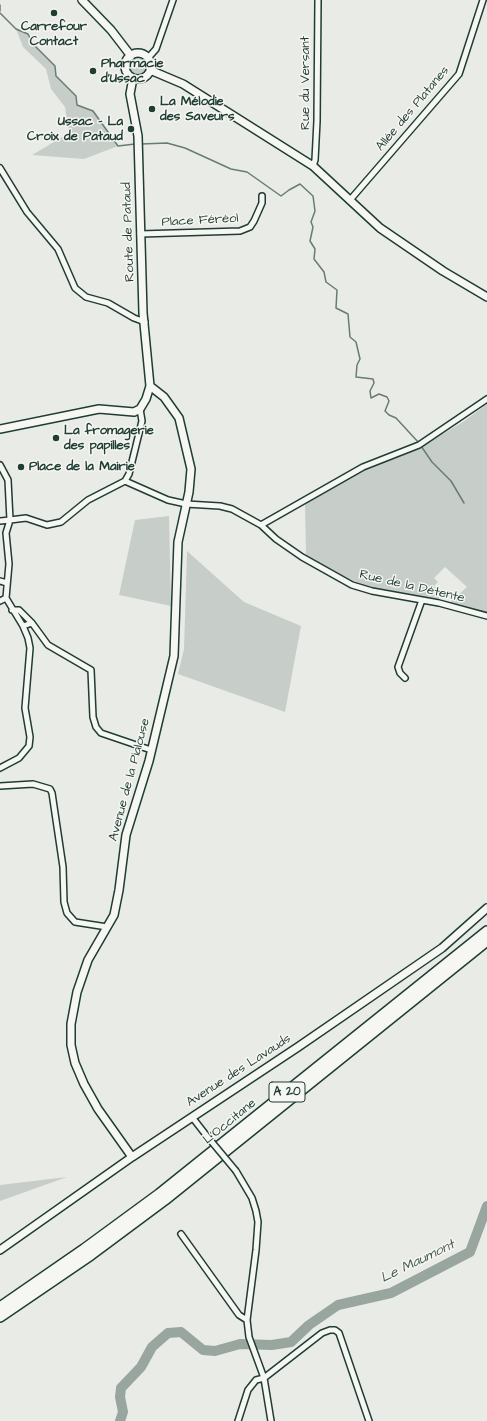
<!DOCTYPE html>
<html>
<head>
<meta charset="utf-8">
<style>
  body { margin:0 }
  canvas { display:block; background:#e9ebe7 }
</style>
</head>
<body>
<canvas width="487" height="1421"></canvas>
<script>
const ctx = document.querySelector('canvas').getContext('2d');
ctx.lineJoin = 'round';
function fill(path, color) {
  ctx.fillStyle = color;
  ctx.fill(path, 'evenodd');
}
function toPath(rows) {
  const path = new Path2D();
  for (const r of rows) {
    if (r.length === 3) {
      path.moveTo(r[0] + r[2], r[1]);
      path.arc(r[0], r[1], r[2], 0, 2 * Math.PI);
      continue;
    }
    path.moveTo(r[0], r[1]);
    for (let i = 2; i < r.length; i += 2) path.lineTo(r[i], r[i + 1]);
  }
  return path;
}
function strokePath(path, color, width, dash) {
  ctx.strokeStyle = color;
  ctx.lineWidth = width;
  ctx.lineCap = dash ? 'butt' : 'round';
  ctx.setLineDash(dash || []);
  ctx.stroke(path);
}
function drawText(font, color, halo, rows, align = 'center') {
  ctx.font = font + ' "Architects Daughter",sans-serif';
  ctx.lineWidth = 3;
  ctx.setLineDash([]);
  ctx.textBaseline = 'middle';
  ctx.strokeStyle = halo;
  ctx.fillStyle = color;
  for (const [text, x, y, turn = 0] of rows) {
    ctx.save();
    ctx.translate(x, y);
    ctx.rotate((+turn || 0) * Math.PI / 180);
    ctx.textAlign = isNaN(turn) ? turn : align;
    if (halo) ctx.strokeText(text, 0, 0);
    ctx.fillText(text, 0, 0);
    ctx.restore();
  }
}
fill(toPath([
  [16,29,28,34,33,44,55,66,56,76,76,96,77,105,93,111,118,146,84,159,32,155,69,133,65,107,51,89,46,69,23,47],
  [138,66,9],
  [487,404,487,613,448,604,467,587,445,567,434,578,438,582,434,586,442,593,437,600,380,590,360,584,306,556,305,504,360,470,419,448,463,422],
  [169,516,171,606,119,595,135,520],
  [187,551,244,602,301,626,285,712,178,674,184,649],
  [67,1177,0,1201,0,1185]
]), '#c7cec9');
strokePath(toPath([
  [0,5,0,11],
  [0,13,16,29,28,34,33,44,55,66,56,76,76,96,77,105,93,111,118,146,135,144],
  [141,144,167,143,185,148,231,169,247,172,281,196,289,190,300,184,313,196,315,211,311,222,313,227,310,241,315,249,314,259,324,272,326,282,337,290,336,308,348,314,350,337,356,342,360,359,357,365,356,377,373,379,374,383,370,391,371,398,379,394,387,397,389,401,385,411,389,415,396,418,419,443],
  [421,446,432,462,451,481,464,503]
]), '#687c75', 1.5);
strokePath(toPath([
  [120,1421,123,1412,120,1397,121,1388,141,1367,152,1347,168,1333,181,1332,203,1350,215,1351,240,1344,272,1345,291,1342,309,1325,338,1305,391,1293,470,1252,487,1206]
]), '#99a6a0', 10);
const street = toPath([
  [148,58,156,49,173,0],
  [313,166,315,160,317,121,318,0],
  [0,168,27,212,58,249,75,288,86,297,108,303,134,318,145,322],
  [350,200,459,74,483,0],
  [140,234,240,231,250,227,254,221,262,203,262,196],
  [0,465,8,480,10,520,26,518,47,525,61,522,88,500,125,481,168,500,186,504,220,506,232,509,261,525,276,539,302,557,352,585,372,591,439,603,487,616],
  [125,481,129,474,142,421,140,409],
  [0,521,10,520,6,533,9,564,6,598,23,626,28,638,30,648,25,708,30,737,29,746,19,758,0,768],
  [261,525,363,467,419,445,487,399],
  [0,581,7,583],
  [0,601,6,598],
  [12,610,19,610,32,623,23,626],
  [32,623,48,645,91,670,93,717,96,727,101,733,151,750],
  [405,678,400,673,398,667,422,600],
  [0,786,33,784,50,789,52,793,63,867,64,902,67,913,75,922,107,927],
  [192,1117,206,1135],
  [236,1171,252,1198,256,1211,258,1222,256,1250,247,1320,249,1337,264,1378,271,1421],
  [181,1234,239,1315,247,1320],
  [238,1421,248,1390,256,1380,264,1378,322,1333,330,1330,335,1330,339,1333,369,1421]
]);
const secondary = toPath([
  [82,0,111,30,131,56],
  [138,66,13],
  [150,70,183,84,313,166,380,228,443,271,487,297],
  [0,429,99,409,134,412,140,409,146,399,150,386,143,313,138,136,130,94,133,78],
  [132,1157,98,1109,84,1084,75,1063,71,1045,71,1024,77,992,88,960,114,915,119,890,126,835,149,761,174,656,178,542,189,492,191,469,179,418,164,397,150,386],
  [0,1250,132,1157,298,1047,442,948,487,908]
]);
const highway = toPath([
  [0,1307,84,1249,159,1194,487,931],
  [0,1317,91,1255,165,1200,487,941]
]);
strokePath(street, '#1f3d34', 8);
strokePath(secondary, '#1f3d34', 10);
strokePath(highway, '#1f3d34', 12);
strokePath(street, '#f6f6f2', 5);
strokePath(secondary, '#f6f6f2', 7);
strokePath(highway, '#f6f6f2', 9);
const streetBridge = toPath([
  [206,1135,236,1171]
]);
strokePath(streetBridge, '#1f3d34', 8, []);
strokePath(streetBridge, '#f6f6f2', 5);
for (const [x, y, r, color] of [
  [54,13,4,"#1f3d34"],
  [93,71,4,"#1f3d34"],
  [152,109,4,"#1f3d34"],
  [131,129,4,"#1f3d34"],
  [56,438,4,"#1f3d34"],
  [21,467,4,"#1f3d34"]
]) {
  const dot = new Path2D();
  dot.arc(x, y, r, 0, 2 * Math.PI);
  ctx.fillStyle = color;
  ctx.fill(dot);
  strokePath(dot, '#f6f6f2', 1.5);
}
for (const [x, y, w] of [
  [287,1092,36]
]) {
  const box = new Path2D();
  box.roundRect(x - w / 2, y - 10, w, 20, 3);
  ctx.fillStyle = '#f6f6f2';
  ctx.fill(box);
  strokePath(box, '#1f3d34', 1);
}
drawText('bold 12px', '#1f3d34', null, [
  ["A 20",287,1092]
]);
drawText('bold 13px', '#1f3d34', '#f6f6f2', [
  ["Carrefour",54,27,"center"],
  ["Contact",54,42,"center"],
  ["Pharmacie",101,64],
  ["d'Ussac",101,79],
  ["La Mélodie",160,102],
  ["des Saveurs",160,117],
  ["Ussac - La",123,122,"right"],
  ["Croix de Pataud",123,137,"right"],
  ["La fromagerie",64,431],
  ["des papilles",64,446],
  ["Place de la Mairie",29,467]
], 'left');
drawText('13px', '#1f3d34', '#f6f6f2', [
  ["Rue du Versant",306,83,-90],
  ["Allée des Platanes",413,109,-50],
  ["Place Féréol",200,221,-3],
  ["Route de Pataud",129,232,-92],
  ["Rue de la Détente",412,587,13],
  ["Avenue de la Pialouse",130,780,-75],
  ["Avenue des Lavauds",239,1071,-33],
  ["L'Occitane",230,1122,-39]
]);
drawText('italic 14px', '#445c54', '#f6f6f2', [
  ["Le Maumont",418,1262,-26]
]);
</script>
</body>
</html>
